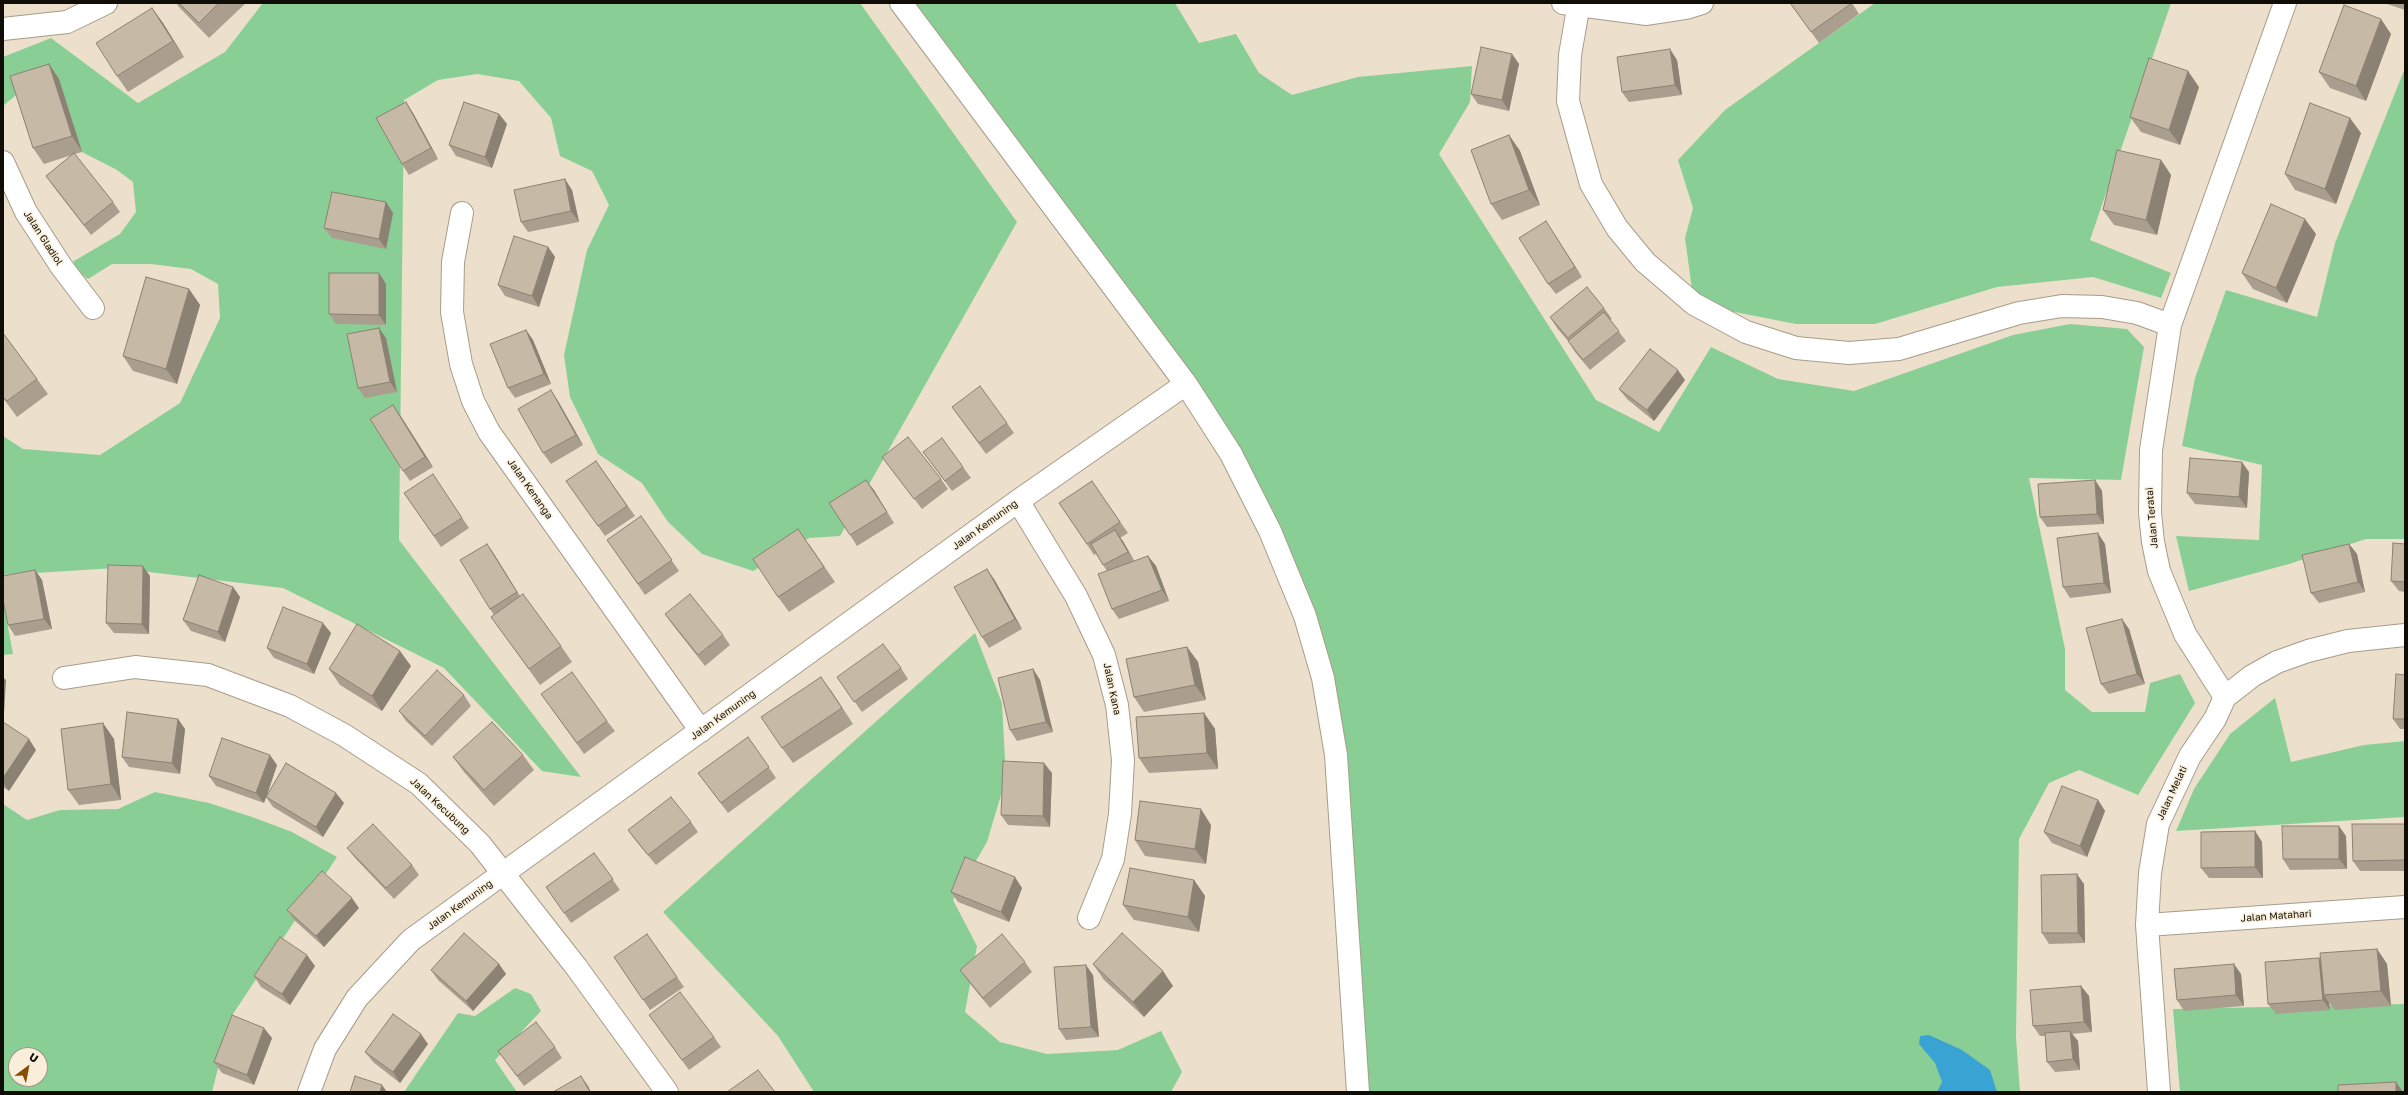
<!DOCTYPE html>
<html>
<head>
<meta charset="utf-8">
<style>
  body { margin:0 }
  #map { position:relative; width:2408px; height:1095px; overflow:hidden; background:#ece0cc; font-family:"Golos Text",sans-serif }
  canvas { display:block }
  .frame { position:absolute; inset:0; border:4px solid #100c06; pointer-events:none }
  .north { position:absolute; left:8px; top:1047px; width:40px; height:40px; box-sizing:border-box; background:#f9eed9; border:1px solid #9c9485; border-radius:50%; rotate:32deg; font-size:11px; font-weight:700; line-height:16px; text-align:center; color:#100c06 }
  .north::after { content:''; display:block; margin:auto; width:14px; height:18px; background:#874d04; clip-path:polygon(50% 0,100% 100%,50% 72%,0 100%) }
</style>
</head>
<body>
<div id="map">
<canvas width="2408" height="1095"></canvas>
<div class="frame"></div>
<div class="north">U</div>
</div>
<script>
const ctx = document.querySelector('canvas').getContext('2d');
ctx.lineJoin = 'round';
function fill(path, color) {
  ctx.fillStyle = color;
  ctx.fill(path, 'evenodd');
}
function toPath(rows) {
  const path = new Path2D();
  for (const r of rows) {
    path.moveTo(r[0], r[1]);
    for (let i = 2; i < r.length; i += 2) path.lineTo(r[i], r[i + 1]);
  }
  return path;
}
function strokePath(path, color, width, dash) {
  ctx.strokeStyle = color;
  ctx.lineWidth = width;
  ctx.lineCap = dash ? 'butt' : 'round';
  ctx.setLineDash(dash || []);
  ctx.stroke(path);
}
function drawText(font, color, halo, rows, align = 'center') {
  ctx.font = font + ' "Golos Text",sans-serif';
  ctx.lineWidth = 3;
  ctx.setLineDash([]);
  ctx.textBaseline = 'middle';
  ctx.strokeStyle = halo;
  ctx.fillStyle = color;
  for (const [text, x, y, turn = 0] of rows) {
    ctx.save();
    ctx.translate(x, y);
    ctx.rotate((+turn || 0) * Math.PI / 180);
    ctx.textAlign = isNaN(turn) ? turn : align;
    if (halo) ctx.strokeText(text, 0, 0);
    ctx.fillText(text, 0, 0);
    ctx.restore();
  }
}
fill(toPath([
  [263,3,860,3,1017,222,840,536,809,538,753,571,702,554,668,522,642,483,598,454,570,397,564,355,587,250,609,205,592,171,560,156,551,118,519,81,477,74,438,80,404,100,399,540,581,777,542,771,444,668,283,588,115,568,3,575,3,436,23,449,100,455,180,403,220,318,218,284,191,269,151,264,112,264,88,279,73,268,74,261,120,234,136,212,133,182,117,170,82,152,21,91,3,106,3,57,51,38,138,103,225,52],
  [914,3,1175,3,1199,43,1236,34,1259,73,1292,95,1358,77,1472,66,1470,102,1439,154,1596,400,1659,432,1711,347,1778,379,1854,391,2013,335,2070,324,2127,329,2144,347,2121,480,2029,478,2065,649,2065,690,2092,712,2145,712,2150,683,2180,674,2195,703,2138,795,2079,770,2049,783,2019,839,2016,1037,2020,1092,1360,1092,1327,676,1272,517],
  [1875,3,2171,3,2090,240,2171,273,2161,298,2093,277,1997,287,1875,324,1796,324,1694,304,1685,238,1693,208,1678,160,1725,110],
  [2405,68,2405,539,2366,539,2289,564,2189,591,2176,536,2259,540,2262,465,2182,446,2195,378,2226,290,2317,317,2335,243],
  [3,600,13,654,3,655],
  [975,633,1002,703,1006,778,987,842,953,900,977,946,965,1012,1000,1042,1047,1054,1118,1050,1161,1031,1182,1072,1171,1092,814,1092,778,1036,663,912],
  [2275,698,2291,762,2364,745,2405,741,2405,817,2176,831,2194,789,2230,734],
  [155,792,209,803,255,818,292,832,337,857,231,1017,212,1092,3,1092,3,804,27,820,60,810,118,809],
  [16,1055,40,1055,40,1079,16,1079],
  [515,988,531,994,541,1011,495,1060,517,1092,404,1092,458,1013,475,1016],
  [2405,1004,2405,1092,2180,1092,2173,1009]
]), '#89cf95');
fill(toPath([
  [1929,1035,1962,1050,1990,1070,1997,1092,1937,1092,1942,1082,1935,1063,1919,1044,1920,1036]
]), '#39a4d3');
const minor = toPath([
  [901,3,1186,384,1231,454,1270,531,1305,616,1323,678,1336,755,1358,1092],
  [1563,3,1647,14,1686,8,1702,3],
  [1579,3,1570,55,1568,101,1591,184,1617,228,1645,262,1694,304,1746,332,1796,348,1849,353,1899,349,2019,313,2062,306,2102,307,2137,313,2170,325],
  [3,29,67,22,106,3],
  [3,162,26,212,61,266,93,308],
  [462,213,453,262,452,312,461,364,473,401,489,432,701,731],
  [1018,501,1076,596,1104,655,1117,705,1123,760,1120,814,1113,859,1089,918],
  [64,678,135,667,208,675,290,706,344,735,419,784,480,844,577,968,667,1092],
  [2225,697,2185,634,2159,571,2153,542,2150,513,2151,450,2170,325,2285,3],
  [2147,925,2405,907],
  [309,1092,325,1049,357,998,411,940,1018,501,1186,384],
  [2159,1092,2147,925,2150,873,2158,824,2190,756,2215,719,2225,697,2252,676,2277,662,2308,651,2348,641,2405,635]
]);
strokePath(minor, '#a79c89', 24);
strokePath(minor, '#fff', 22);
fill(toPath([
  [176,3,246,3,209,38,179,7],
  [1790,3,1852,3,1859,14,1819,43],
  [2384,3,2405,3,2405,10],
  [152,8,163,23,184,57,128,92,117,76],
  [2391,34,2366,101,2330,88,2319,72],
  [1512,54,1519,64,1509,111,1478,104,1471,94],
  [1677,60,1682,95,1629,102,1622,92],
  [49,64,59,79,82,152,75,154,113,202,120,212,91,235,53,186,46,176,72,155,44,164,33,148],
  [2199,87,2180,145,2141,132,2130,117],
  [406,102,413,113,438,159,409,175,402,164],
  [499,114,507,124,492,168,456,156,449,145],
  [2361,133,2336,204,2295,190,2285,174],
  [1509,135,1520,151,1540,205,1502,220,1491,204],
  [2161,160,2171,175,2157,235,2114,225,2103,210],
  [572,190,579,222,528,232,521,222],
  [386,202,393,213,386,249,332,238,324,228],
  [1553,232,1582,277,1556,294,1548,284],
  [2316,234,2287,303,2253,289,2242,273],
  [548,247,555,257,539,307,505,296,498,285],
  [379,273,386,284,386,325,336,324,329,314],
  [189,289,200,305,177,384,133,371,123,356],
  [1604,308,1612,319,1610,320,1626,341,1590,370,1575,352,1568,341,1557,328,1550,317],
  [526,330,533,340,551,384,515,398,508,388],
  [3,333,37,379,48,394,17,417,3,398],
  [386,338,397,392,365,398,358,388],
  [1685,380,1654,421,1627,399,1619,389],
  [558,401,583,445,551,464,543,453],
  [952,407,1007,423,1014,433,986,454],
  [400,415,433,467,410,481,403,471],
  [923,452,963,467,971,478,952,491],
  [882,457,941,479,948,489,922,509],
  [596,461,635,516,605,536,566,481],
  [2249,472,2247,508,2195,504,2187,493],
  [866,480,894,523,857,546,850,535],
  [2095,480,2102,491,2104,524,2047,527,2040,517],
  [1092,481,1128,533,1120,538,1134,561,1148,556,1156,566,1169,601,1119,619,1112,609,1107,571,1096,554,1094,555,1059,503],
  [440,485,469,528,441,547,404,493],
  [641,516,679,571,645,595,607,540],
  [487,544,494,554,520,596,561,646,572,662,540,685,491,617,494,615,490,609],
  [809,544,835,582,789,612,778,597],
  [2105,544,2111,593,2070,598,2063,587],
  [2349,544,2357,554,2365,592,2319,603,2311,593],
  [2405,544,2405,592,2399,591,2391,581],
  [35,570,42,580,52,629,15,636,8,625],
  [150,576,149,634,114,633,106,623],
  [994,579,1022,629,989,648,982,637],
  [233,587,240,597,225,642,191,631,183,620],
  [665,614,723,635,730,645,705,666,672,624],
  [2129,629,2145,684,2109,694,2101,684],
  [331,633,314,674,274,658,267,648],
  [1187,647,1198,662,1206,700,1144,712,1134,697],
  [411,666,382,711,340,685,329,669],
  [901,668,908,679,862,712,837,677],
  [1033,669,1040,680,1053,732,1017,741,1010,730],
  [2405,675,2405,729,2400,729,2393,719],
  [821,677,853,724,793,763,782,748],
  [541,694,607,721,615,731,584,754],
  [464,695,471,706,432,746,406,721,399,711],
  [1204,713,1215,729,1218,769,1149,773,1139,758],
  [178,719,185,729,180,774,129,767,122,757],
  [3,722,36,750,9,791,3,787],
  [748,737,776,778,728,813,698,773],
  [114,739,121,800,79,805,68,790],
  [523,755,534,770,494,806,464,772,453,757],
  [277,765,267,796,344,803,323,837,273,807,266,797,264,803,216,786,209,776],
  [1052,773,1050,827,1008,825,1001,815],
  [2098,800,2105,811,2087,857,2052,843,2044,832],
  [691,822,698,832,656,865,636,841,628,830],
  [2405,824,2405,871,2360,871,2353,861],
  [1211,825,1206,864,1145,856,1135,840],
  [2255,831,2262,842,2263,878,2209,878,2201,868],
  [2346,836,2347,869,2290,870,2283,859],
  [347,848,412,865,419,875,394,899,355,858],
  [594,853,620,890,571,923,546,887],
  [1194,880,1205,896,1199,932,1134,920,1123,905],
  [2084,884,2085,943,2049,944,2042,933],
  [1022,888,1009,922,958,902,951,892],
  [359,908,324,947,294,920,287,910],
  [647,934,684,987,650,1010,614,957],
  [2377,949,2387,964,2391,1006,2335,1010,2329,1003,2330,1010,2276,1014,2268,1004,2321,961],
  [1025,962,1032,972,990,1008,967,980,960,970],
  [499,964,506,974,473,1011,438,980,431,970],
  [1093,964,1173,986,1144,1017,1104,980],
  [315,966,290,1005,261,987,254,976],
  [2241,974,2244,1006,2184,1011,2177,1000],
  [1093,975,1099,1037,1066,1040,1059,1029],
  [2081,986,2089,996,2092,1032,2072,1034,2078,1041,2080,1070,2055,1072,2047,1062,2045,1036,2040,1036,2033,1026],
  [649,1015,714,1037,721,1047,689,1070],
  [272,1038,254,1085,222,1073,214,1062],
  [428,1044,400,1083,373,1062,365,1052],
  [555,1047,562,1058,524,1086,498,1051]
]), '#aa9f8e');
fill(toPath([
  [152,8,163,23,184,57,173,41],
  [2381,19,2391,34,2366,101,2356,86],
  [1670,49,1677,60,1682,95,1675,85],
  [1512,54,1519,64,1509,111,1502,100],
  [49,64,59,79,82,152,72,136],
  [2188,71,2199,87,2180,145,2169,130],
  [406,102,413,113,438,159,431,148],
  [499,114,507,124,492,168,485,157],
  [2350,118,2361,133,2336,204,2325,189],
  [1509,135,1520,151,1540,205,1529,190],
  [2161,160,2171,175,2157,235,2146,220],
  [565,179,572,190,579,222,571,211],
  [386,202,393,213,386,249,379,239],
  [2305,219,2316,234,2287,303,2276,288],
  [1546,221,1553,232,1582,277,1575,267],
  [548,247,555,257,539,307,532,296],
  [379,273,386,284,386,325,379,315],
  [189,289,200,305,177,384,166,369],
  [379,328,386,338,397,392,390,382],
  [526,330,533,340,551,384,544,374],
  [1678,370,1685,380,1654,421,1647,410],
  [551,390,558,401,583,445,576,435],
  [393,405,400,415,433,467,425,457],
  [2242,462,2249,472,2247,508,2239,497],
  [866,480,874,490,894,523,887,512],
  [2095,480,2102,491,2104,524,2097,514],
  [1115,530,1123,541,1135,562,1128,552],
  [2098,533,2105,544,2111,593,2104,583],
  [487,544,494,554,524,603,517,592],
  [2349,544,2357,554,2365,592,2358,582],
  [1148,556,1156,566,1169,601,1162,590],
  [143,566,150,576,149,634,142,624],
  [987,569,994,579,1022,629,1015,619],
  [35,570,42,580,52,629,44,619],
  [233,587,240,597,225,642,218,632],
  [2122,619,2129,629,2145,684,2137,674],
  [323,623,331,633,314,674,307,664],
  [1187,647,1198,662,1206,700,1195,685],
  [400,651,411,666,382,711,372,696],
  [1033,669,1040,680,1053,732,1046,722],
  [3,677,6,680,4,714,3,713],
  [821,677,832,692,853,724,842,708],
  [1204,713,1215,729,1218,769,1207,753],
  [178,719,185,729,180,774,172,763],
  [103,723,114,739,121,800,111,784],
  [29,739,36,750,9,791,3,783,3,778],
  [270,755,277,765,264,803,256,793],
  [1044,763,1052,773,1050,827,1043,816],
  [336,793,344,803,323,837,316,827],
  [2098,800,2105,811,2087,857,2080,846],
  [1201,809,1211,825,1206,864,1195,849],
  [2339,826,2346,836,2347,869,2339,859],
  [2255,831,2262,842,2263,878,2255,867],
  [2077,874,2084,884,2085,943,2078,933],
  [1015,877,1022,888,1009,922,1001,912],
  [1194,880,1205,896,1199,932,1188,917],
  [352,898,359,908,324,947,316,936],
  [2377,949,2387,964,2391,1006,2381,991],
  [307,955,315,966,290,1005,282,994],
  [2319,958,2326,968,2324,995,2329,1003,2330,1010,2323,1000],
  [499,964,506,974,473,1011,466,1001],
  [2234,964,2241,974,2244,1006,2236,995],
  [1086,965,1093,975,1099,1037,1091,1027],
  [1163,971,1173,986,1144,1017,1133,1002],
  [2081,986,2089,996,2092,1032,2084,1022],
  [264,1028,272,1038,254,1085,247,1075],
  [2070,1031,2078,1041,2080,1070,2073,1059],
  [421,1034,428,1044,400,1083,393,1072],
  [581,1076,588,1086,591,1092,590,1092],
  [2396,1082,2403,1092,2396,1092],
  [382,1085,387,1092,380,1092]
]), '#8b8274');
const building = toPath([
  [179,3,219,3,199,23,179,3],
  [1790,3,1852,3,1811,32,1790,3],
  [2344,5,2381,19,2356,86,2319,72,2344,5],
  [152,8,173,41,117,76,96,43,152,8],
  [1481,47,1512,54,1502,100,1471,94,1481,47],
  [1670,49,1675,85,1622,92,1617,57,1670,49],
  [2149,58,2188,71,2169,130,2130,117,2149,58],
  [49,64,72,136,33,148,10,76,49,64],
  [406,102,431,148,402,164,376,118,406,102],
  [464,102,499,114,485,157,449,145,464,102],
  [2310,103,2350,118,2325,189,2285,174,2310,103],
  [1509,135,1529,190,1491,204,1471,150,1509,135],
  [2117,150,2161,160,2146,220,2103,210,2117,150],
  [74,153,113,202,84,225,46,176,74,153],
  [565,179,571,211,521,222,514,190,565,179],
  [332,192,386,202,379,239,324,228,332,192],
  [2271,204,2305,219,2276,288,2242,273,2271,204],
  [1546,221,1575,267,1548,284,1519,238,1546,221],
  [514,236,548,247,532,296,498,285,514,236],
  [329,273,379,273,379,315,329,314,329,273],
  [146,277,189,289,166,369,123,356,146,277],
  [1587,287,1604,308,1568,338,1550,317,1587,287],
  [1604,312,1619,331,1583,360,1568,341,1604,312],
  [379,328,390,382,358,388,347,334,379,328],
  [526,330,544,374,508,388,490,344,526,330],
  [3,333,37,379,7,401,3,397,3,333],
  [1650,349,1678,370,1647,410,1619,389,1650,349],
  [980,386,1007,423,979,443,952,407,980,386],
  [551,390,576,435,543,453,518,409,551,390],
  [393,405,425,457,403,471,370,419,393,405],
  [908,437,941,479,914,499,882,457,908,437],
  [942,438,963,467,945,481,923,452,942,438],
  [2190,458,2242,462,2239,497,2187,493,2190,458],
  [596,461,627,506,598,526,566,481,596,461],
  [433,474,462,518,434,536,404,493,433,474],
  [866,480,887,512,850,535,829,503,866,480],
  [2095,480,2097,514,2040,517,2038,484,2095,480],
  [1092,481,1120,522,1087,544,1059,503,1092,481],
  [641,516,672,560,638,584,607,540,641,516],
  [798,529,824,567,778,597,753,559,798,529],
  [1115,530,1128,552,1103,565,1091,544,1115,530],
  [2098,533,2104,583,2063,587,2057,538,2098,533],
  [2393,543,2405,544,2405,582,2391,581,2393,543],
  [487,544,517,592,490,609,460,560,487,544],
  [2349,544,2358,582,2311,593,2302,555,2349,544],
  [1148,556,1162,590,1112,609,1098,574,1148,556],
  [108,565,143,566,142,624,106,623,108,565],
  [987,569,1015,619,982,637,954,587,987,569],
  [35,570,44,619,8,625,3,600,3,576,35,570],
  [199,575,233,587,218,632,183,620,199,575],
  [523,594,561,646,529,669,491,617,523,594],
  [690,594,723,635,698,655,665,614,690,594],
  [283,607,323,623,307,664,267,648,283,607],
  [2122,619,2137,674,2101,684,2086,628,2122,619],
  [357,624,400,651,372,696,329,669,357,624],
  [883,644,901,668,854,702,837,677,883,644],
  [1187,647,1195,685,1134,697,1126,659,1187,647],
  [1033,669,1046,722,1010,730,998,678,1033,669],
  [437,670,464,695,425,736,399,711,437,670],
  [572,672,607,721,577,743,541,694,572,672],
  [2396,674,2405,675,2405,719,2393,719,2396,674],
  [821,677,842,708,782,748,761,717,821,677],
  [127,712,178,719,172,763,122,757,127,712],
  [1204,713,1207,753,1139,758,1136,717,1204,713],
  [3,722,29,739,3,778,3,722],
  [492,722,523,755,484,790,453,757,492,722],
  [103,723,111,784,68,790,61,729,103,723],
  [748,737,769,767,721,803,698,773,748,737],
  [222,738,270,755,256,793,209,776,222,738],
  [1003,761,1044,763,1043,816,1001,815,1003,761],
  [286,763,336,793,316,827,266,797,286,763],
  [2062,786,2098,800,2080,846,2044,832,2062,786],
  [671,797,691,822,648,855,628,830,671,797],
  [1140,801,1201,809,1195,849,1135,840,1140,801],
  [373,824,412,865,386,888,347,848,373,824],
  [2352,824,2405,824,2405,860,2353,861,2352,824],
  [2282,826,2339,826,2339,859,2283,859,2282,826],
  [2255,831,2255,867,2201,868,2201,832,2255,831],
  [594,853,613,879,564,913,546,887,594,853],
  [965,857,1015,877,1001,912,951,892,965,857],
  [1130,868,1194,880,1188,917,1123,905,1130,868],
  [322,871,352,898,316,936,287,910,322,871],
  [2077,874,2078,933,2042,933,2041,875,2077,874],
  [464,933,499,964,466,1001,431,970,464,933],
  [1122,933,1163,971,1133,1002,1093,964,1122,933],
  [647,934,677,977,643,1000,614,957,647,934],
  [1002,934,1025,962,983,998,960,970,1002,934],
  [280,937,307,955,282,994,254,976,280,937],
  [2377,949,2381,991,2324,995,2320,953,2377,949],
  [2319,958,2323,1000,2268,1004,2265,962,2319,958],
  [2234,964,2236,995,2177,1000,2174,969,2234,964],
  [1086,965,1091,1027,1059,1029,1054,967,1086,965],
  [2081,986,2084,1022,2033,1026,2030,990,2081,986],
  [680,992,714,1037,682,1060,649,1015,680,992],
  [393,1014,421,1034,393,1072,365,1052,393,1014],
  [232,1015,264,1028,247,1075,214,1062,232,1015],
  [536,1022,555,1047,517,1076,498,1051,536,1022],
  [2070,1031,2073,1059,2047,1062,2045,1033,2070,1031],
  [758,1070,775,1092,727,1092,758,1070],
  [355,1076,382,1085,380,1092,350,1092,355,1076],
  [581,1076,590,1092,553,1092,581,1076],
  [2396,1082,2396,1092,2338,1092,2338,1085,2396,1082]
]);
fill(building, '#c6b9a5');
strokePath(building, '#8b8274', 1);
drawText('10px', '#100c06', '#f9eed9', [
  ["Jalan Gladiol",43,238,57],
  ["Jalan Kenanga",530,489,55],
  ["Jalan Teratai",2152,518,-95],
  ["Jalan Kemuning",985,525,-36],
  ["Jalan Kana",1112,689,78],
  ["Jalan Kemuning",723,715,-36],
  ["Jalan Melati",2172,793,-65],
  ["Jalan Kecubung",440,806,43],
  ["Jalan Kemuning",460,905,-36],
  ["Jalan Matahari",2276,916,-4]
]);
</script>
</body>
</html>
